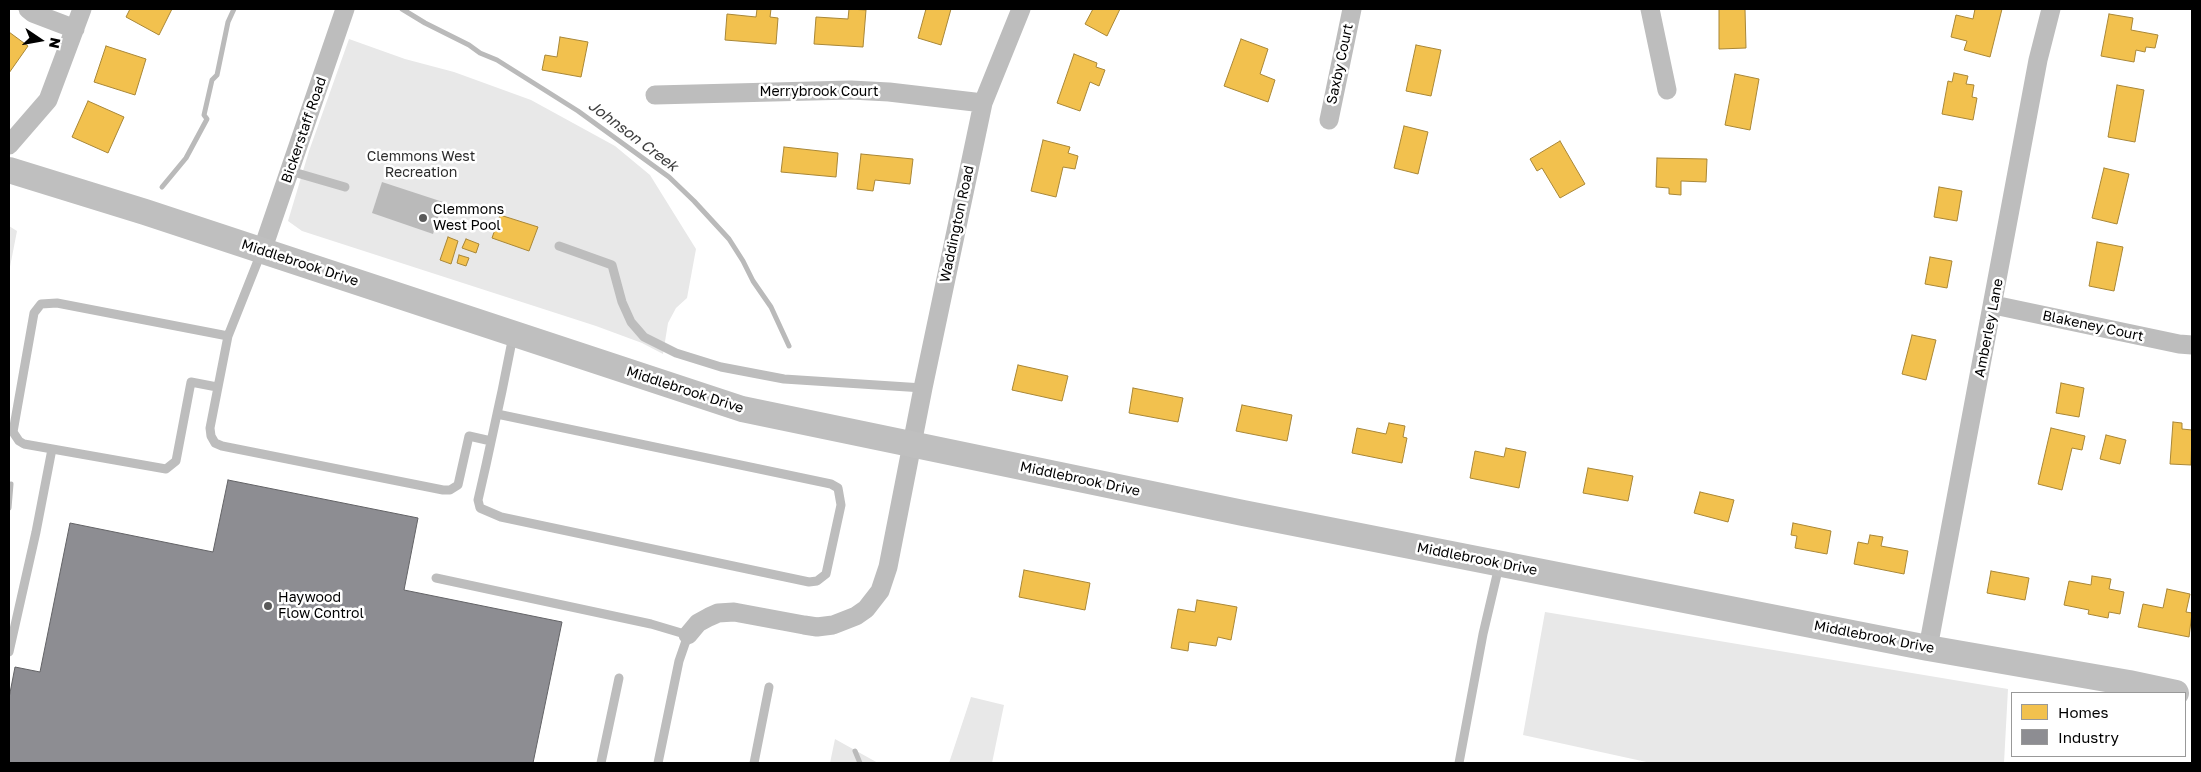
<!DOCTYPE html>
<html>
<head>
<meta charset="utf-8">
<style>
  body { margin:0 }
  #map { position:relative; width:2201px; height:772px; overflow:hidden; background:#fff; font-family:"Golos Text",sans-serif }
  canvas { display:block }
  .frame { position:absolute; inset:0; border:10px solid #000; pointer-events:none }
  .legend { position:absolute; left:2011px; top:692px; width:175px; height:65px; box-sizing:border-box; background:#fff; border:1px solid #999; margin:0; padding:6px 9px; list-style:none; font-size:15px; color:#000 }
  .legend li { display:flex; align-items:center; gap:10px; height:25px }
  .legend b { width:25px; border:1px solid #999 }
  .north { position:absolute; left:15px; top:15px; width:50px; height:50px; -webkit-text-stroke:4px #fff; paint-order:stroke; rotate:102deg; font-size:14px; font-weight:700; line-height:20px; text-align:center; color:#000 }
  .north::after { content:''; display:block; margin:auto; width:18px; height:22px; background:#000; clip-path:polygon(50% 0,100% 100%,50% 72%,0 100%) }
</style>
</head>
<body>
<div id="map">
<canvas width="2201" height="772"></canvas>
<div class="frame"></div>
<ul class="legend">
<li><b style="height:14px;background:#f2c14e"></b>Homes</li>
<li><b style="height:14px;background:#8d8d92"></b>Industry</li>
</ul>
<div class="north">N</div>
</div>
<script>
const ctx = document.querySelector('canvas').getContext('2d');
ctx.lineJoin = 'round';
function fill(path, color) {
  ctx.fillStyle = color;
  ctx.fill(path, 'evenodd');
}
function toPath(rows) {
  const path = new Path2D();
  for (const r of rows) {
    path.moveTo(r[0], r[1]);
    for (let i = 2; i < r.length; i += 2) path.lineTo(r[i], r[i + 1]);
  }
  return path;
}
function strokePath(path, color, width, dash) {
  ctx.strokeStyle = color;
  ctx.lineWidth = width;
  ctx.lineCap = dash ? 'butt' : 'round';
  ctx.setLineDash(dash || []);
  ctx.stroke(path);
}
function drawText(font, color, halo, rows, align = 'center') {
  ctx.font = font + ' "Golos Text",sans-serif';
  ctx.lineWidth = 5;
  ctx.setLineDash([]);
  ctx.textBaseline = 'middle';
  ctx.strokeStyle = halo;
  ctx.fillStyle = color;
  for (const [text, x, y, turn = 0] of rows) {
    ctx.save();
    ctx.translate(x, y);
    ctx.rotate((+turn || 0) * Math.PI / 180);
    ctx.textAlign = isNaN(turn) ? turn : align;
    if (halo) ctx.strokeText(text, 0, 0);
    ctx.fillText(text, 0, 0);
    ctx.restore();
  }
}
fill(toPath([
  [349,39,405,59,454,72,531,100,615,146,650,175,696,249,687,298,676,308,668,323,663,354,642,343,596,326,302,231,288,221,309,151],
  [9,226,17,231,9,272],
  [1545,612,2008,689,2004,763,1651,763,1523,735],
  [971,697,1004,705,992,763,949,763],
  [835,739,878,763,830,763]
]), '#e8e8e8');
fill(toPath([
  [382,182,443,202,433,234,372,213]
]), '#bababa');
const homes = toPath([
  [130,9,172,9,159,35,126,17,130,9],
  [757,9,771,9,770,17,778,18,776,44,725,40,727,14,756,17,757,9],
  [849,9,866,10,863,47,814,44,816,17,848,19,849,9],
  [926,9,951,9,941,45,918,38,926,9],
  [1093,9,1120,9,1107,36,1085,24,1093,9],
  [1719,9,1745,9,1746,48,1719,49,1719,9],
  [1975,9,2002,9,1990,57,1964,50,1967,41,1951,37,1956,15,1973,19,1975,9],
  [2109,14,2133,18,2131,30,2158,35,2155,48,2146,47,2145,52,2136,50,2134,62,2101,56,2109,14],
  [9,32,28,46,9,73,9,32],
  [560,37,588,42,581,77,542,70,545,55,557,57,560,37],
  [1241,39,1268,49,1260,74,1275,80,1268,102,1224,86,1241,39],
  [1416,45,1441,50,1431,96,1406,91,1416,45],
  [106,46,146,59,135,95,94,82,106,46],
  [1074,54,1097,63,1096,67,1105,70,1099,86,1090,82,1080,111,1057,103,1074,54],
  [1954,73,1968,76,1966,84,1974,85,1972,97,1977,98,1973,120,1942,114,1948,81,1952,82,1954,73],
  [1735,74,1759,79,1750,130,1725,125,1735,74],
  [2117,85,2144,90,2135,142,2108,137,2117,85],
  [88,101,124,117,108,153,72,137,88,101],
  [1404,126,1428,132,1418,174,1394,168,1404,126],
  [1043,140,1070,147,1068,153,1078,156,1075,169,1063,167,1056,197,1031,191,1043,140],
  [1560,141,1585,184,1560,198,1542,168,1537,171,1530,159,1560,141],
  [784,147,838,153,836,177,781,172,784,147],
  [861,154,913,159,910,184,875,180,873,191,857,189,861,154],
  [1657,158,1707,159,1706,182,1681,181,1681,195,1669,194,1669,188,1656,187,1657,158],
  [2104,168,2129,174,2117,224,2092,218,2104,168],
  [1939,187,1962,191,1957,221,1934,217,1939,187],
  [500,215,538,227,529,251,492,238,500,215],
  [448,237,458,241,451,264,440,260,448,237],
  [466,239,479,244,476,253,462,248,466,239],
  [2097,242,2123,247,2114,291,2089,286,2097,242],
  [459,255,469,258,466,266,457,263,459,255],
  [1930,257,1952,261,1947,288,1925,284,1930,257],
  [1912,335,1936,340,1926,380,1902,374,1912,335],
  [1018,365,1068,376,1062,401,1012,390,1018,365],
  [2061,383,2084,388,2079,417,2056,413,2061,383],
  [1133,388,1183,398,1178,422,1129,413,1133,388],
  [1242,405,1292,415,1287,441,1236,431,1242,405],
  [2173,422,2182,423,2182,429,2192,430,2191,465,2170,464,2173,422],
  [1389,423,1405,426,1403,437,1407,438,1402,463,1352,453,1357,428,1386,434,1389,423],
  [2051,428,2085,436,2082,450,2072,448,2062,490,2038,484,2051,428],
  [2106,435,2126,440,2120,464,2100,459,2106,435],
  [1506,448,1526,452,1519,488,1470,478,1475,451,1504,457,1506,448],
  [1588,468,1633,476,1628,501,1583,493,1588,468],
  [1700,492,1734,500,1728,522,1694,513,1700,492],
  [1793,523,1831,531,1827,554,1795,548,1797,536,1791,535,1793,523],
  [1870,535,1883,537,1881,546,1908,551,1904,574,1854,564,1858,542,1868,544,1870,535],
  [1024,570,1090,583,1085,610,1019,597,1024,570],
  [1991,571,2029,578,2025,600,1987,593,1991,571],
  [2092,576,2111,579,2109,589,2124,592,2120,614,2109,612,2108,618,2088,614,2089,610,2064,605,2069,581,2091,585,2092,576],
  [2167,589,2190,594,2186,612,2192,613,2189,637,2138,627,2143,604,2163,608,2167,589],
  [1197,600,1237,607,1231,640,1218,637,1216,646,1189,642,1188,651,1171,648,1178,609,1195,612,1197,600]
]);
fill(homes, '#f2c14e');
strokePath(homes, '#a98737', 1);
const industry = toPath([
  [228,480,418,518,404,590,562,622,533,763,9,763,9,698,15,667,40,672,70,523,213,552,228,480]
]);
fill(industry, '#8d8d92');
strokePath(industry, '#636366', 1);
strokePath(toPath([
  [402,9,425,23,469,45,480,53,497,60,578,111,669,177,694,201,729,239,743,261,753,281,771,307,789,346],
  [162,187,186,158,207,119,204,115,212,80,217,75,228,22,234,9],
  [9,508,11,484],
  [855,751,860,763]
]), '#bababa', 5);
strokePath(toPath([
  [290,171,345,187],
  [559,246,612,265,622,302,631,322,644,337,676,353,721,367,784,379,923,388],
  [261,253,228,336,210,428,211,436,215,443,222,446,443,490,450,490,458,485,469,436,491,441],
  [217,387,191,382,176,461,166,469,24,444,19,441,13,432,34,313,41,304,57,303,228,336],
  [497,414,831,484,838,488,841,505,826,574,817,581,809,582,501,517,480,508,478,500,486,465,497,414,502,391,513,336],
  [436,578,651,624,688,635,679,661,658,763],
  [9,652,36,532,52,449],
  [601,763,619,678],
  [754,763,769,687],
  [1459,763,1483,634,1499,566]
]), '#bdbdbd', 9);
strokePath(toPath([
  [28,9,33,13,75,29],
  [1650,9,1667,90],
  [655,95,851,90,889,92,983,103],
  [1329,120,1352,9],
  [9,145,48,100,82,9],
  [262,251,345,9],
  [1994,305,2179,344,2192,345],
  [688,635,698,623,709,617,718,613,734,612,804,625,817,627,833,625,856,616,866,609,880,591,888,567,923,388,983,103,1021,9],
  [1928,648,2038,60,2051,9]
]), '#bdbdbd', 19);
strokePath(toPath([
  [9,170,145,212,742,409,1243,513,1928,648,2129,683,2176,693]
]), '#bfbfbf', 26);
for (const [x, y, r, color] of [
  [423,218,5,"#595959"],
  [268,606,5,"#595959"]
]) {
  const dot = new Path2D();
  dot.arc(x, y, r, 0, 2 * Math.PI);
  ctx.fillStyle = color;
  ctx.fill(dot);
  strokePath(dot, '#fff', 2);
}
drawText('14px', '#000', '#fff', [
  ["Saxby Court",1340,64,-78],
  ["Merrybrook Court",819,92],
  ["Bickerstaff Road",304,130,-71],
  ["Waddington Road",957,224,-78],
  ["Middlebrook Drive",300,263,18],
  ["Blakeney Court",2093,326,12],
  ["Amberley Lane",1989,328,-79],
  ["Middlebrook Drive",685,390,18],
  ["Middlebrook Drive",1080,479,12],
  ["Middlebrook Drive",1477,559,11],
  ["Middlebrook Drive",1874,637,11]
]);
drawText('14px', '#2d2d2d', '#fff', [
  ["Clemmons West",421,157],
  ["Recreation",421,173]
]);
drawText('14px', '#000', '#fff', [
  ["Clemmons",433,210],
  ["West Pool",433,226],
  ["Haywood",278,598],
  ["Flow Control",278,614]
], 'left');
drawText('italic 15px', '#3e3e3e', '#fff', [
  ["Johnson Creek",633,136,37]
]);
</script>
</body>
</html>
